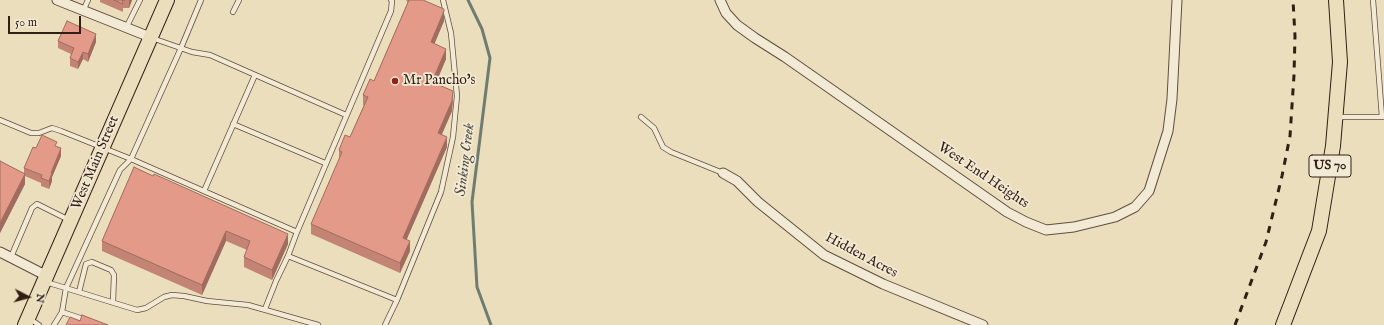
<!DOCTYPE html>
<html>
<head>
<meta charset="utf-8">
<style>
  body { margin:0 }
  #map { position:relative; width:1384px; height:325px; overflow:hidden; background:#ebdebd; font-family:"IM FELL English",serif }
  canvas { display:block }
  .north { position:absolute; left:8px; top:277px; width:40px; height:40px; -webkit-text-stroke:3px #f2ead4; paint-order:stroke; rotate:96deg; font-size:11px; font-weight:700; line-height:16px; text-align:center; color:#311e15 }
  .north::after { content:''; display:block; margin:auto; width:14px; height:18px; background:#311e15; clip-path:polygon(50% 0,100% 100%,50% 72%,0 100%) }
  .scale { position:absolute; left:8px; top:16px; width:73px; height:18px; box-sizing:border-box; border:2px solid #311e15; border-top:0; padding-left:5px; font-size:12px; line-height:14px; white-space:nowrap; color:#311e15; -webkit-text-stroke:3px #f2ead4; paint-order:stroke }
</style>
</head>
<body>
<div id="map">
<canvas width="1384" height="325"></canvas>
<div class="north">N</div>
<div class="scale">50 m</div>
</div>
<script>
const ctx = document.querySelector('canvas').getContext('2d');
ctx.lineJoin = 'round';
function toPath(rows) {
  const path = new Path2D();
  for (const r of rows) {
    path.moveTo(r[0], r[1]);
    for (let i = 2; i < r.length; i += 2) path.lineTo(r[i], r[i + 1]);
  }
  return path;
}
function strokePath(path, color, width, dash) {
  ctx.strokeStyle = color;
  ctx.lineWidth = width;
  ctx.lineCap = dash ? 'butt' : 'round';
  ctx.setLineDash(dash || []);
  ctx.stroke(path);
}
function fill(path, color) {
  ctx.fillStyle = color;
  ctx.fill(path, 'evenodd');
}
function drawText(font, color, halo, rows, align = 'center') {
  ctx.font = font + ' "IM FELL English",serif';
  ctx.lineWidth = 3.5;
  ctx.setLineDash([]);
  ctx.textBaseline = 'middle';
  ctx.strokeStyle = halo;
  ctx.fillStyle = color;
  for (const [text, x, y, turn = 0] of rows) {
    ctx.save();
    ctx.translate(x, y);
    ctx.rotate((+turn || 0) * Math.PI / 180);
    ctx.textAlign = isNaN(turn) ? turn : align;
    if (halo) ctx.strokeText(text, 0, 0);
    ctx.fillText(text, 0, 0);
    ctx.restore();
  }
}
strokePath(toPath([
  [468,0,482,29,490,58,472,202,477,287,491,325]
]), '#6f7d71', 3);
const service = toPath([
  [1373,0,1382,117],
  [83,11,88,0],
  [233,12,239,0],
  [126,28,140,0],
  [152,38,192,52,210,55,346,115],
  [641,117,654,128,663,147,671,152,723,173],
  [1338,117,1384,117],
  [0,120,31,133,39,133,52,128,61,131,131,159,297,232,391,11,392,1,391,0],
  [233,124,325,163],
  [204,191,255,75],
  [288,256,297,232],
  [11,257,32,208,37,204,69,220],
  [46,282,137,310,146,308,164,297,172,295,184,296,207,301,248,305,318,325],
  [79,292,86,264,92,262,111,270,114,275,113,302],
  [397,300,441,192,453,137,457,96,451,33,443,0],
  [265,309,276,281,288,256,397,300,385,325],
  [62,312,66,288,120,170,131,159,181,48,201,0],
  [30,319,39,325],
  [54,325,62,312,86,320]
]);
const minor = toPath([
  [57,0,150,37],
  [720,0,726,13,737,25,755,38,785,57,1007,212,1026,222,1046,230,1074,227,1115,217,1135,207,1149,191,1168,131,1172,99,1177,0],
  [723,173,737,181,758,202,824,255,883,284,983,325],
  [0,252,47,276]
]);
const primary = toPath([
  [25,325,167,0],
  [1283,325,1319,231,1333,146,1340,62,1336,0]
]);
strokePath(service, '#604e3f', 6);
strokePath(minor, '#604e3f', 11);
strokePath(primary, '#311e15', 16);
strokePath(service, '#f2ead4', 4.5);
strokePath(minor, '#f2ead4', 9);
strokePath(primary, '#ebdebd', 14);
strokePath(toPath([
  [1235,325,1266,242,1282,176,1290,136,1294,75,1295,36,1293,0]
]), '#311e15', 3, [7, 7]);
fill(toPath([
  [100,0,132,0,129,8,123,8,123,12,100,2],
  [406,0,423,0,444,21,434,44,446,59,436,83,453,101,452,111,442,134,447,147,406,240,410,251,400,273,311,234,311,224,339,160,339,150,350,137,364,105,363,105,363,95,374,81,408,2,408,3],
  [58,41,96,42,88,62,83,59,78,69,70,66,70,58,71,54,58,48],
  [57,147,61,156,52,177,52,181,49,189,41,186,41,183,25,176,25,184,0,233,0,161,24,174,24,168],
  [134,167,288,244,272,280,244,267,244,257,247,250,226,241,202,295,102,251,102,241]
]), '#c48475');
fill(toPath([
  [129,0,132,0,129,8],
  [444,11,444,21,431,52,431,42],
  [96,34,96,42,88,62,88,54],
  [446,49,446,59,432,92,432,82],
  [83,52,83,59,78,69,78,62],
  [453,91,452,111,438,143,438,133],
  [447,137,447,147,403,248,403,238],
  [61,148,61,156,52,177,52,181,49,189,49,181,51,173],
  [25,174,25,184,0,233,0,223],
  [226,231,226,241,202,295,202,285],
  [288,234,288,244,272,280,272,270],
  [410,241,410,251,400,273,400,263]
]), '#a06c5f');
const building = toPath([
  [114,0,125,0,122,0,123,4,114,0],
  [409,0,423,0,444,9,444,11,431,42,446,49,432,82,453,91,452,101,438,133,447,137,403,238,410,241,400,263,311,224,342,152,339,150,345,135,350,137,368,97,363,95,370,79,374,81,409,0],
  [67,21,96,34,88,54,83,52,78,62,70,58,74,48,58,41,67,21],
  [42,135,57,142,55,146,61,148,51,173,52,173,49,181,41,178,42,175,24,168,33,147,36,148,42,135],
  [0,161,25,174,0,223,0,161],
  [134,167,153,176,154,174,288,234,272,270,244,257,250,241,226,231,202,285,102,241,134,167],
  [82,315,108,325,66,325,70,317,80,321,82,315]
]);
fill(building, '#e49a88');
strokePath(building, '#a06c5f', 1);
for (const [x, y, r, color] of [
  [395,81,4,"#8f2418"]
]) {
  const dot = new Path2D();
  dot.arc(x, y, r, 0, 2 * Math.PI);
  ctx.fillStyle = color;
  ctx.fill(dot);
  strokePath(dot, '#f2ead4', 1.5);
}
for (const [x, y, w] of [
  [1330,166,42]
]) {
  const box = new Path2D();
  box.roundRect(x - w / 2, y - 11, w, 22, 3);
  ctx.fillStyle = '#f2ead4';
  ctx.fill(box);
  strokePath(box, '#311e15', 1);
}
drawText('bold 13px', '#311e15', null, [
  ["US 70",1330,166]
]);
drawText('14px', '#311e15', '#f2ead4', [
  ["Mr Pancho's",403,81]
], 'left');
drawText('14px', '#311e15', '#f2ead4', [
  ["West Main Street",96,163,-67],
  ["West End Heights",983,176,34],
  ["Hidden Acres",861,256,28]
]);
drawText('italic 15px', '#504d43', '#f2ead4', [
  ["Sinking Creek",466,160,-83]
]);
</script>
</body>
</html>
